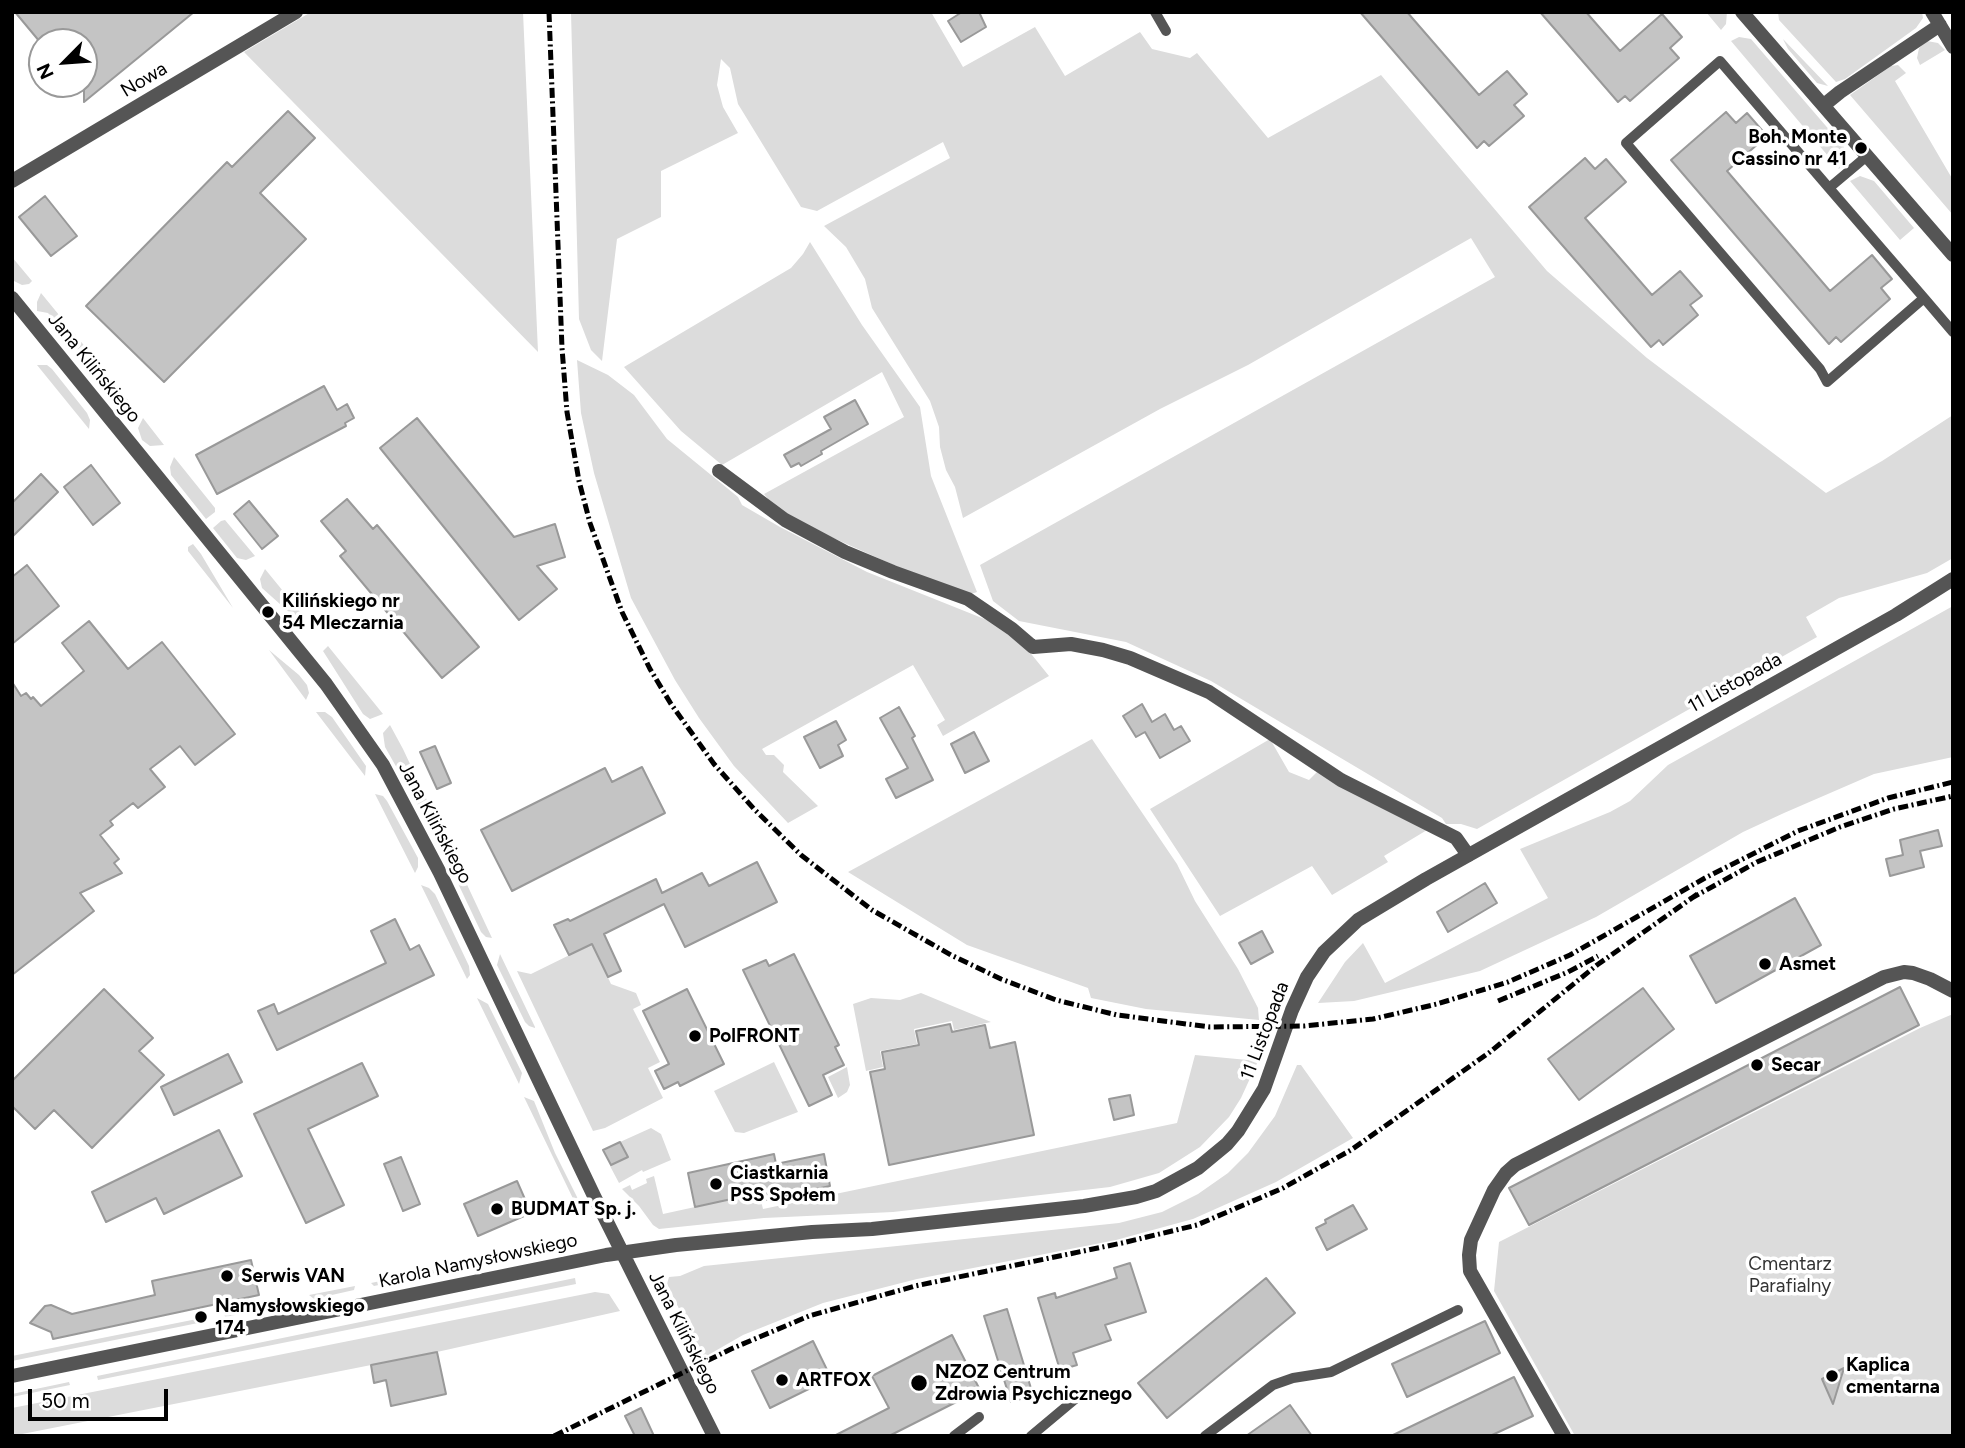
<!DOCTYPE html>
<html>
<head>
<meta charset="utf-8">
<style>
  body { margin:0 }
  #map { position:relative; width:1965px; height:1448px; overflow:hidden; background:#fff; font-family:Figtree,sans-serif }
  canvas { display:block }
  .frame { position:absolute; inset:0; border:14px solid #000; pointer-events:none }
  .north { position:absolute; left:28px; top:28px; width:70px; height:70px; box-sizing:border-box; background:#fff; border:2px solid #999; border-radius:50%; rotate:245deg; font-size:19px; font-weight:700; line-height:28px; text-align:center; color:#000 }
  .north::after { content:''; display:block; margin:auto; width:24px; height:32px; background:#000; clip-path:polygon(50% 0,100% 100%,50% 72%,0 100%) }
  .scale { position:absolute; left:28px; top:1389px; width:140px; height:32px; box-sizing:border-box; border:4px solid #000; border-top:0; padding-left:9px; font-size:21px; line-height:24px; white-space:nowrap; color:#000; -webkit-text-stroke:5px #fff; paint-order:stroke }
</style>
</head>
<body>
<div id="map">
<canvas width="1965" height="1448"></canvas>
<div class="frame"></div>
<div class="north">N</div>
<div class="scale">50 m</div>
</div>
<script>
const ctx = document.querySelector('canvas').getContext('2d');
ctx.lineJoin = 'round';
function fill(path, color) {
  ctx.fillStyle = color;
  ctx.fill(path, 'evenodd');
}
function toPath(rows) {
  const path = new Path2D();
  for (const r of rows) {
    path.moveTo(r[0], r[1]);
    for (let i = 2; i < r.length; i += 2) path.lineTo(r[i], r[i + 1]);
  }
  return path;
}
function strokePath(path, color, width, dash) {
  ctx.strokeStyle = color;
  ctx.lineWidth = width;
  ctx.lineCap = dash ? 'butt' : 'round';
  ctx.setLineDash(dash || []);
  ctx.stroke(path);
}
function drawText(font, color, halo, rows, align = 'center') {
  ctx.font = font + ' Figtree,sans-serif';
  ctx.lineWidth = 7;
  ctx.setLineDash([]);
  ctx.textBaseline = 'middle';
  ctx.strokeStyle = halo;
  ctx.fillStyle = color;
  for (const [text, x, y, turn = 0] of rows) {
    ctx.save();
    ctx.translate(x, y);
    ctx.rotate((+turn || 0) * Math.PI / 180);
    ctx.textAlign = isNaN(turn) ? turn : align;
    if (halo) ctx.strokeText(text, 0, 0);
    ctx.fillText(text, 0, 0);
    ctx.restore();
  }
}
fill(toPath([
  [311,12,523,12,538,352,244,52],
  [571,12,931,12,963,67,1035,27,1065,76,1140,32,1152,49,1190,58,1197,53,1268,138,1381,75,1547,271,1647,358,1826,493,1882,461,1953,415,1953,558,1927,573,1839,598,1806,617,1817,637,1477,829,1461,824,1446,824,1442,818,1211,681,1126,642,1019,621,993,601,980,565,1495,277,1471,238,1248,365,1160,409,963,518,955,487,946,470,940,447,939,427,930,401,872,308,865,279,846,247,824,226,950,158,943,142,817,211,801,207,738,104,730,68,721,59,717,85,723,107,738,133,661,171,661,217,617,239,602,361,591,350,579,319],
  [1706,12,1727,12,1726,24,1721,30],
  [1778,12,1922,12,1923,18,1916,28,1845,79,1836,82,1779,20],
  [1739,37,1751,39,1844,147,1845,161,1839,169,1731,41],
  [1783,39,1828,86,1817,83,1788,49],
  [1927,41,1938,43,1945,50,1920,65,1917,58,1919,48],
  [1898,65,1906,73,1895,81,1953,180,1953,215,1850,95,1891,66],
  [1860,176,1874,181,1914,228,1900,240,1850,181],
  [810,242,862,325,920,407,931,476,977,592,968,595,898,567,802,524,777,510,764,494,904,417,882,372,722,465,681,431,624,367,791,268,803,254],
  [12,257,32,281,29,284,22,285,12,280],
  [41,293,96,360,86,363,78,360,79,351,48,313,37,311,37,302],
  [577,360,608,375,634,395,667,439,738,497,742,505,780,527,867,572,992,622,1024,645,1049,676,943,736,937,725,945,720,913,665,762,749,766,755,774,755,784,765,783,772,818,806,788,823,734,766,699,718,675,680,631,598,594,473,581,413],
  [37,365,47,365,52,369,87,413,90,420,89,429],
  [106,372,131,404,116,405,103,392,101,382],
  [143,418,164,445,150,446,142,440,138,428],
  [174,457,215,508,215,512,206,519,171,475,170,467],
  [225,520,255,556,246,560,237,558,213,528,221,521],
  [193,544,201,554,233,608,188,551,188,547],
  [265,569,305,618,300,622,262,588,260,579],
  [1953,606,1953,757,1874,774,1784,813,1743,832,1596,917,1480,971,1354,1001,1318,1003,1345,962,1363,943,1385,983,1548,898,1520,849,1610,812,1630,801,1668,765],
  [328,646,383,714,370,719,363,714,323,651],
  [269,650,299,675,307,685,309,693,306,700],
  [316,712,325,712,332,717,366,766,365,776],
  [390,725,403,749,442,832,437,833,431,828,385,747,383,733],
  [1092,739,1177,864,1195,901,1238,969,1258,1008,1259,1020,1146,1009,1091,998,1088,988,967,945,848,872],
  [1270,739,1289,772,1309,780,1317,772,1427,830,1384,856,1388,862,1332,895,1312,866,1220,916,1150,809],
  [375,794,383,796,387,801,418,858,418,867,415,873],
  [448,844,492,938,486,937,481,932,445,856,444,851],
  [421,885,429,888,435,894,469,966,470,975,467,979],
  [592,944,611,984,636,993,641,1005,633,1009,660,1062,648,1068,663,1098,605,1128,593,1131,517,971,531,974],
  [500,954,535,1027,535,1028,529,1026,525,1022,497,965],
  [921,993,991,1022,954,1030,952,1021,914,1029,917,1044,880,1051,883,1067,866,1071,853,1004,871,998,900,1000],
  [477,998,488,1004,522,1073,519,1084],
  [1953,1014,1953,1436,1575,1436,1494,1291,1499,1242,1920,1028],
  [1195,1055,1258,1061,1241,1098,1229,1117,1200,1147,1159,1173,1110,1187,893,1212,764,1218,659,1229,653,1225,639,1206,622,1189,630,1185,632,1190,647,1183,646,1179,654,1176,663,1214,759,1193,763,1209,1177,1123],
  [774,1062,798,1112,744,1133,735,1132,714,1091],
  [1297,1065,1301,1065,1353,1138,1276,1182,1193,1219,1116,1240,917,1279,823,1303,743,1335,703,1358,667,1284,669,1277,680,1276,704,1266,1119,1223,1162,1212,1198,1194,1228,1173,1248,1153,1275,1116],
  [847,1067,850,1085,847,1092,838,1098,828,1077],
  [524,1097,534,1101,555,1153,583,1209,579,1211],
  [651,1128,661,1134,671,1160,643,1172,642,1170,619,1183,610,1166,627,1157,620,1142],
  [485,1259,478,1264,374,1286,371,1283],
  [575,1278,576,1284,98,1380,97,1376],
  [355,1286,354,1290,314,1299,309,1295],
  [595,1292,609,1294,620,1311,437,1352,12,1436,12,1408],
  [288,1300,282,1306,225,1317,224,1313],
  [197,1319,198,1323,12,1361,12,1356],
  [69,1382,70,1385,12,1397,12,1394]
]), '#dcdcdc');
const building = toPath([
  [15,12,194,12,84,102,84,42,40,42,15,12],
  [962,12,979,12,986,27,961,42,948,21,962,12],
  [1360,12,1407,12,1479,95,1507,71,1527,94,1514,105,1524,116,1489,146,1484,141,1477,148,1360,12],
  [1540,12,1586,12,1620,51,1662,14,1682,37,1670,48,1679,58,1630,101,1625,96,1618,102,1540,12],
  [288,111,315,138,260,193,306,239,164,382,86,306,227,162,232,167,288,111],
  [1726,112,1736,123,1747,113,1767,136,1727,171,1830,291,1872,255,1892,279,1881,288,1890,299,1841,342,1836,337,1829,344,1671,160,1726,112],
  [1585,158,1595,169,1606,159,1626,182,1585,218,1652,295,1680,271,1702,296,1690,305,1698,315,1663,345,1659,340,1651,347,1529,207,1585,158],
  [45,196,77,236,51,256,19,217,45,196],
  [324,386,337,410,347,404,354,418,345,423,346,426,217,494,196,455,324,386],
  [855,400,868,424,821,451,822,454,801,466,799,463,791,467,784,455,831,429,824,417,855,400],
  [417,418,514,537,555,524,565,557,537,566,557,589,519,620,380,448,417,418],
  [91,465,120,503,93,525,64,487,91,465],
  [41,474,58,492,12,537,12,503,41,474],
  [347,499,373,529,377,525,479,647,442,678,340,556,346,551,321,521,347,499],
  [249,501,278,536,262,549,234,514,249,501],
  [27,565,59,606,12,644,12,577,27,565],
  [89,621,128,669,162,642,235,734,195,765,180,746,150,769,165,787,138,808,133,803,110,821,113,825,100,835,119,859,114,863,122,873,80,893,94,911,12,975,12,682,21,696,26,693,31,699,33,697,41,706,84,671,62,643,89,621],
  [1142,704,1152,722,1165,714,1174,730,1181,726,1190,741,1160,758,1145,732,1136,737,1123,716,1142,704],
  [899,707,915,736,912,738,933,780,896,798,886,779,908,768,880,718,899,707],
  [836,721,846,740,838,745,843,756,820,768,804,737,836,721],
  [974,732,989,761,965,773,951,744,974,732],
  [435,746,451,783,437,789,420,752,435,746],
  [642,767,665,813,512,891,481,830,605,768,612,782,642,767],
  [1938,830,1942,846,1920,851,1924,867,1890,876,1886,859,1903,855,1900,840,1938,830],
  [757,862,777,902,685,947,664,904,604,934,621,971,608,977,592,944,569,955,554,925,568,919,570,921,656,879,662,893,702,873,709,886,757,862],
  [1485,883,1497,903,1448,932,1437,912,1485,883],
  [1795,898,1821,945,1716,1003,1690,956,1795,898],
  [395,919,410,950,419,945,434,975,277,1050,258,1011,274,1004,278,1014,386,963,371,931,395,919],
  [1262,931,1273,952,1251,964,1239,943,1262,931],
  [794,954,839,1045,835,1047,844,1065,823,1075,832,1095,809,1106,743,970,766,960,769,966,794,954],
  [1900,987,1919,1025,1529,1225,1509,1188,1900,987],
  [1643,988,1674,1029,1579,1100,1548,1059,1643,988],
  [104,989,153,1038,139,1051,164,1075,92,1148,54,1110,35,1129,12,1106,12,1081,104,989],
  [687,989,724,1064,680,1086,678,1082,664,1089,655,1071,669,1064,643,1011,687,989],
  [950,1024,952,1032,985,1025,990,1048,1015,1042,1034,1135,889,1165,870,1072,885,1069,882,1052,919,1045,916,1031,950,1024],
  [228,1054,242,1082,174,1115,161,1087,228,1054],
  [362,1063,378,1096,308,1129,344,1205,306,1223,254,1114,362,1063],
  [1130,1095,1134,1115,1114,1120,1109,1099,1130,1095],
  [219,1130,242,1176,164,1214,156,1198,106,1222,92,1192,219,1130],
  [620,1142,628,1157,611,1165,603,1150,620,1142],
  [774,1154,776,1164,824,1154,830,1186,761,1201,759,1193,695,1207,688,1173,774,1154],
  [401,1157,420,1204,403,1211,384,1164,401,1157],
  [517,1181,531,1213,478,1236,464,1204,517,1181],
  [1353,1205,1367,1229,1327,1250,1316,1228,1326,1223,1325,1220,1353,1205],
  [251,1260,259,1295,53,1339,51,1332,30,1323,45,1306,51,1305,72,1314,155,1295,152,1281,251,1260],
  [1130,1263,1146,1312,1105,1325,1111,1340,1073,1353,1077,1365,1060,1370,1038,1298,1055,1293,1056,1298,1117,1278,1114,1268,1130,1263],
  [1266,1278,1295,1313,1167,1418,1138,1383,1266,1278],
  [1007,1309,1033,1395,1011,1402,984,1316,1007,1309],
  [1485,1321,1500,1353,1407,1397,1392,1364,1485,1321],
  [952,1335,980,1390,889,1436,834,1436,889,1408,872,1376,952,1335],
  [813,1341,831,1378,770,1408,752,1371,813,1341],
  [437,1352,446,1394,391,1406,386,1380,374,1383,371,1365,437,1352],
  [1844,1368,1833,1404,1822,1379,1844,1368],
  [1514,1377,1533,1416,1490,1436,1391,1436,1514,1377],
  [1290,1405,1312,1436,1246,1436,1290,1405],
  [641,1408,654,1436,635,1436,625,1416,641,1408]
]);
fill(building, '#c4c4c4');
strokePath(building, '#999', 2);
strokePath(toPath([
  [1155,12,1166,31],
  [1829,188,1867,156],
  [1924,298,1827,382,1820,369,1626,143,1720,61,1829,188,1924,298,1953,332],
  [954,1436,979,1417],
  [1031,1436,1080,1395],
  [1205,1436,1273,1385,1293,1378,1331,1372,1458,1310]
]), '#555', 10);
strokePath(toPath([
  [1932,12,1953,47],
  [1824,105,1840,92,1940,25],
  [12,181,296,12],
  [719,471,785,520,845,552,893,572,968,599,1012,629,1033,647,1071,644,1103,650,1130,658,1209,692,1341,780,1456,838,1468,855],
  [1564,1436,1470,1271,1469,1255,1471,1240,1494,1190,1506,1173,1515,1165,1884,977,1904,972,1913,973,1930,979,1953,991]
]), '#555', 14);
strokePath(toPath([
  [1742,12,1953,255],
  [12,298,326,684,383,765,440,873,594,1196,714,1436],
  [12,1376,606,1255,676,1245,812,1232,872,1229,1084,1206,1136,1197,1156,1191,1198,1168,1227,1144,1238,1131,1264,1089,1292,1010,1307,977,1324,952,1358,920,1426,879,1896,615,1953,579]
]), '#555', 14);
strokePath(toPath([
  [549,12,562,348,567,412,579,481,590,523,622,612,650,669,671,704,714,764,754,809,801,855,872,910,951,955,1001,979,1056,1000,1117,1015,1210,1027,1304,1026,1373,1019,1437,1004,1508,982,1570,955,1705,878,1798,831,1888,798,1953,782],
  [1690,899,1757,862,1840,827,1894,809,1953,796],
  [1498,1001,1568,972,1598,956],
  [554,1436,731,1349,809,1316,915,1286,1122,1243,1197,1225,1283,1188,1351,1150,1490,1052,1597,965,1699,893]
]), '#000', 5, [10, 3.5, 2, 3.5]);
for (const [x, y, r, color] of [
  [1861,148,7,"#000"],
  [268,612,7,"#000"],
  [1765,964,7,"#000"],
  [695,1036,7,"#000"],
  [1757,1065,7,"#000"],
  [716,1184,7,"#000"],
  [497,1209,7,"#000"],
  [227,1276,7,"#000"],
  [201,1317,7,"#000"],
  [1832,1376,7,"#000"],
  [782,1380,7,"#000"],
  [919,1383,9,"#000"]
]) {
  const dot = new Path2D();
  dot.arc(x, y, r, 0, 2 * Math.PI);
  ctx.fillStyle = color;
  ctx.fill(dot);
  strokePath(dot, '#fff', 2.5);
}
drawText('19px', '#000', '#fff', [
  ["Nowa",144,80,-31],
  ["Jana Kilińskiego",94,368,51],
  ["11 Listopada",1735,683,-29],
  ["Jana Kilińskiego",435,823,62],
  ["11 Listopada",1265,1031,-69],
  ["Karola Namysłowskiego",478,1261,-12],
  ["Jana Kilińskiego",684,1333,63]
]);
drawText('bold 19px', '#000', '#fff', [
  ["Boh. Monte",1847,137,"right"],
  ["Cassino nr 41",1847,159,"right"],
  ["Kilińskiego nr",282,601],
  ["54 Mleczarnia",282,623],
  ["Asmet",1779,964],
  ["PolFRONT",709,1036],
  ["Secar",1771,1065],
  ["Ciastkarnia",730,1173],
  ["PSS Społem",730,1195],
  ["BUDMAT Sp. j.",511,1209],
  ["Serwis VAN",241,1276],
  ["Namysłowskiego",215,1306],
  ["174",215,1328],
  ["Kaplica",1846,1365],
  ["cmentarna",1846,1387],
  ["NZOZ Centrum",935,1372],
  ["Zdrowia Psychicznego",935,1394],
  ["ARTFOX",796,1380]
], 'left');
drawText('19px', '#333', '#fff', [
  ["Cmentarz",1790,1264],
  ["Parafialny",1790,1286]
]);
</script>
</body>
</html>
